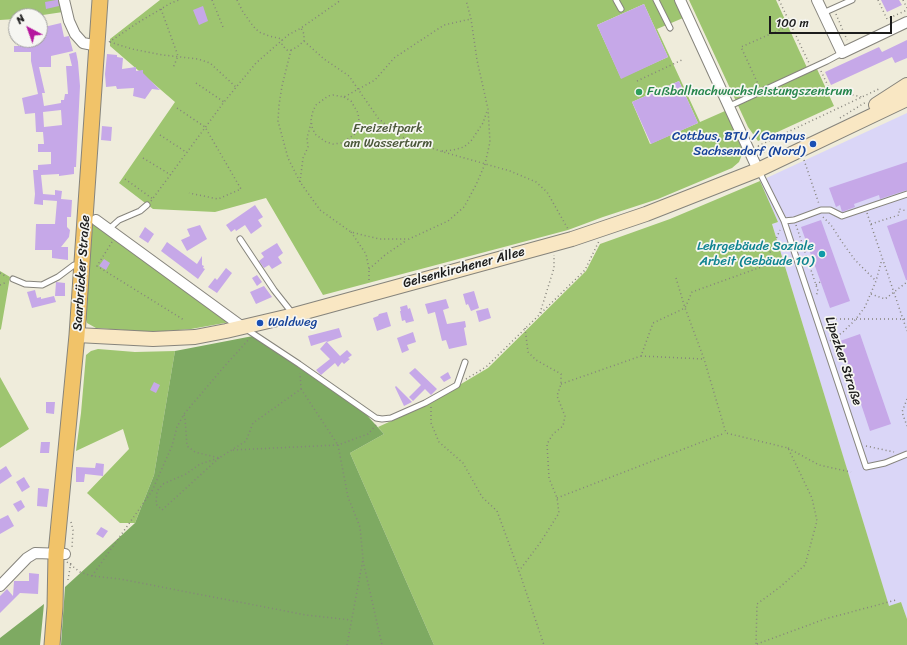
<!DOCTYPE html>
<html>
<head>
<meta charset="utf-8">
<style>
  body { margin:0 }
  #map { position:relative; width:907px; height:645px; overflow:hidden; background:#efecdb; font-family:Sriracha,sans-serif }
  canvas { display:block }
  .north { position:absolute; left:8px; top:8px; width:40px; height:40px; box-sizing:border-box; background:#f6f6f2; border:1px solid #9f9f9c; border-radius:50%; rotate:319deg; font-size:11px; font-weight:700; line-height:16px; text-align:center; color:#1c1c1c }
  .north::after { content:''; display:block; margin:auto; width:14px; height:18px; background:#b5179e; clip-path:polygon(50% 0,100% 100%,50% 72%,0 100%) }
  .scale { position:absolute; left:769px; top:16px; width:123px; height:18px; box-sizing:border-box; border:2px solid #1c1c1c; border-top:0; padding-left:5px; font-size:12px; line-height:14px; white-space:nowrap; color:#1c1c1c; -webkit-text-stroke:3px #f6f6f2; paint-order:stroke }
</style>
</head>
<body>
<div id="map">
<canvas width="907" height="645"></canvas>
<div class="north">N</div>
<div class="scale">100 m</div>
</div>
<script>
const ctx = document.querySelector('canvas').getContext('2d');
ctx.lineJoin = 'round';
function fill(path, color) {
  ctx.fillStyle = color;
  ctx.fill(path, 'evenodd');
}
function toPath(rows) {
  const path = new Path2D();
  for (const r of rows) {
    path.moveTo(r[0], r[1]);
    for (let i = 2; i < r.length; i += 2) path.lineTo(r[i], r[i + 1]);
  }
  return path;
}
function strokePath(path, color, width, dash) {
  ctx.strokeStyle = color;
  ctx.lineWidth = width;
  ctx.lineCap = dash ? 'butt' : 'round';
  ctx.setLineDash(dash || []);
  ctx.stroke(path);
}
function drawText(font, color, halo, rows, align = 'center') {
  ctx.font = font + ' Sriracha,sans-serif';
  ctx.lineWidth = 3.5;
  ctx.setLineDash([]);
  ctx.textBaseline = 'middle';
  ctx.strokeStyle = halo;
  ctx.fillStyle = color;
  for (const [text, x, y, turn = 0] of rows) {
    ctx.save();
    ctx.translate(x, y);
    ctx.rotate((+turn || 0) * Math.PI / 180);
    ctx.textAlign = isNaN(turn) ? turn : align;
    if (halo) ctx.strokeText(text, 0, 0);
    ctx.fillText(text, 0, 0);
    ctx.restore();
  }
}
fill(toPath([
  [907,113,907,619,901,602,889,607,772,224,778,222,760,181]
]), '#dad6f7');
fill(toPath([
  [0,0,60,0,63,12,36,16,16,16,16,19,0,20],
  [160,0,676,0,730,118,743,152,739,162,732,168,658,199,603,217,568,230,323,295,266,198,215,212,153,209,119,183,175,102,110,46,110,39],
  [644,4,668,57,621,78,597,25],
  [683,18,725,111,700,122,657,29],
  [679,81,698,123,650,144,632,102],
  [689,0,776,0,809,72,817,69,834,106,758,141,748,127],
  [760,181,778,222,772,224,889,606,901,602,907,619,907,645,434,645,350,453,384,434,378,427,424,406,488,368,586,271,600,244,670,219],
  [93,221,230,322,191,329,153,332,96,328,87,323,85,316],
  [0,271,10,277,1,329,0,330],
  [98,349,135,352,175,351,154,475,135,523,120,523,87,493,129,449,123,429,76,451,81,413,86,355,91,351],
  [0,377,29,429,0,448]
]), '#9ec570');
fill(toPath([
  [253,336,363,411,384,434,350,453,434,645,61,645,65,587,135,523,154,475,175,351],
  [44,604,40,645,0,645,0,638]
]), '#7eaa62');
fill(toPath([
  [56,0,58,0,59,6,46,9,45,2],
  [881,0,899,0,902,5,887,12],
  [644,4,668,57,621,79,597,25],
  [203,6,208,21,199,25,193,10],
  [61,23,64,37,69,36,73,51,51,56,51,67,39,67,45,93,42,93,44,106,61,103,61,100,64,100,65,94,68,94,66,66,72,66,69,54,76,52,78,62,80,86,76,167,74,167,74,174,59,176,59,174,41,175,43,194,55,195,55,190,62,191,61,199,72,200,71,217,67,217,67,227,70,230,69,237,61,247,68,247,68,260,52,258,52,250,35,250,36,224,55,224,57,201,43,200,43,205,34,204,35,194,33,170,38,170,38,165,51,164,51,152,38,152,38,144,44,144,43,132,36,132,35,113,25,114,22,98,42,93,38,94,31,61,31,52,14,52,14,46,35,46,33,40,40,40,40,28],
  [61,110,62,125,44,127,43,112],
  [907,40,907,58,895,63,892,57,831,85,825,72,879,47,882,52],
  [107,54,117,55,117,57,123,58,122,69,136,67,136,71,143,70,143,73,160,90,152,89,145,99,133,96,134,88,117,89,116,86,106,87,105,74],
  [679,81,698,123,651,144,632,102],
  [102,126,112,127,111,141,101,140],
  [907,162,907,190,880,199,879,195,854,204,855,207,842,212,840,205,836,207,829,188],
  [255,205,263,217,258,220,262,226,251,234,245,225,236,231,235,229,231,232,226,225],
  [907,219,907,280,906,280,887,226],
  [821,220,850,301,830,308,801,227],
  [200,225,207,239,187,251,181,240,190,236,187,229],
  [145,227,154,234,148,243,139,237],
  [167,242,197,264,202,256,202,265,204,266,203,268,205,269,198,279,161,251],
  [277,243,283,253,278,257,282,263,272,269,269,265,264,268,259,261,264,257,261,253],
  [104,259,110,263,106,270,99,266],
  [226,268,232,273,217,293,208,287,215,278,217,280],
  [257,275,262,282,257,286,252,278],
  [56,282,65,283,65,296,55,296],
  [264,286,272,297,256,304,250,292],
  [35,290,37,298,41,297,41,299,54,296,56,302,32,308,27,292],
  [474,291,479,308,471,311,468,304,466,305,463,294],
  [446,299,449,308,443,310,447,324,465,321,466,327,464,328,467,345,449,349,446,340,442,341,435,312,428,314,425,304],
  [407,305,408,309,410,308,414,321,406,323,405,320,402,321,400,311,401,311,400,307],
  [488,308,491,318,479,322,476,311],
  [387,312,391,326,377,331,373,318,378,316,379,314],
  [339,328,342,337,327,342,340,356,347,350,352,355,348,358,350,359,344,364,342,362,338,367,335,363,321,375,316,370,330,359,320,349,327,341,311,346,308,336],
  [413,332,416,342,407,345,409,350,402,353,397,338],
  [860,334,891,424,870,431,840,341],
  [415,368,437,389,431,395,425,389,413,401,409,397,421,385,409,373],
  [448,372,451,378,444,382,440,377],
  [154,382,160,385,156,393,150,390],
  [396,386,412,402,404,406,395,387],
  [46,402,55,402,54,414,46,413],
  [41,442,50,442,49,453,40,453],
  [96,463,104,464,103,476,85,474,84,482,76,482,76,467,95,468],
  [6,466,12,476,0,484,0,470],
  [24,477,30,487,22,492,16,482],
  [38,488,49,489,47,507,37,506],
  [21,500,25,507,18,512,13,504],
  [8,515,14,526,0,534,0,519],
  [101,527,108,531,103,538,96,534],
  [29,573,39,574,38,594,20,593,0,613,0,596,7,589,13,596,14,581,29,581]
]), '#c6a8e8');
const lane = toPath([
  [616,0,621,9],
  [656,0,670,28],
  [823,13,852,0],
  [728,105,734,104,827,61,842,53],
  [759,171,784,221,866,467,885,463,907,454],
  [784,221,794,220,821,210,830,210,842,216,907,194],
  [109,229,119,220,140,211,147,205],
  [240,239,274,290,293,314],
  [13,279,25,284,42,285,58,277,74,265,80,265],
  [246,329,299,364,376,418,382,419,391,418,425,403,457,385,465,362]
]);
const street = toPath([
  [64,0,69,21,75,34,83,43,98,46],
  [680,0,758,170],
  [817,0,842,53,907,22],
  [96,220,244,328],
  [0,586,27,558,35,553,65,554]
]);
const secondary = toPath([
  [876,105,907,85],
  [77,335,153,339,195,337,226,331,294,315,572,239,646,214,758,170,907,99]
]);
const primary = toPath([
  [52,645,55,607,56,554,77,335,100,0]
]);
strokePath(lane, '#86847c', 7);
strokePath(street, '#86847c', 12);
strokePath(secondary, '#86847c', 16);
strokePath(primary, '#86847c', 17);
strokePath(toPath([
  [212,0,223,27],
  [237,0,243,12,253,26,259,32,269,36,282,39,282,45,287,50,291,50,297,47,304,41,304,34,301,28],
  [779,0,809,63],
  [878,0,887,19,907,10],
  [903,0,907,8],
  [161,9,178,56,173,68],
  [836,14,847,40],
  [304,41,324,59,349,76,378,118,399,136,440,151,510,171,536,182,547,192,568,229],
  [109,42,139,22,171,3,179,0],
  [110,42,132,49,163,55,198,59,210,63,237,88],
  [291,50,282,86,279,105,278,121,288,158,300,182,320,210,351,232,379,239,409,239,448,221,464,207,476,185,485,164,490,142,488,109,477,60,471,19,466,0],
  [821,71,830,90,862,97],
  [637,81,684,59],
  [196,83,224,102],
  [759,86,741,47,791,25],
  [344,97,351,101,358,113,359,121,358,129,354,135,341,143,333,144,326,142,315,134,312,127,311,119,313,111,316,105,328,96,333,95,344,97,375,80,394,58,444,25,471,19],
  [177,108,205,127,241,189,218,199,189,193],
  [840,118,866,102],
  [160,135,186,152],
  [758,146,767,154],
  [758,146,881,88],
  [442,151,453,150,464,147,471,141,483,123,487,111],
  [143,158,171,175],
  [804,160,819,204],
  [125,179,153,199],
  [300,182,303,158,308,147,307,138,311,123],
  [151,201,224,102,256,63,288,35,301,28,341,0],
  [867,213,907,331],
  [823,217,831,225,842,242,855,260,876,281],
  [871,224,899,215,899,209,907,211],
  [796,225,818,291,816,296],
  [351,232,366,254,369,269,369,283],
  [112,242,97,266,184,320],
  [369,269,385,255,407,240],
  [0,273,7,277],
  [676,278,685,308,704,359,726,433,788,448,812,498,817,521,805,565,780,587,757,604,756,645],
  [0,285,7,282],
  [816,285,820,282],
  [871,294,885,299,907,282],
  [540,313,554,268,554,255],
  [824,319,907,319],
  [525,328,528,352,536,360,561,374,561,384,557,396,565,416,563,426,553,434,547,444,549,478,557,498,559,513,540,543,519,571,544,645],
  [830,341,843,332,856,319,865,307,876,281,882,259],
  [641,356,704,359],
  [466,379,486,367,585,270,599,241],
  [561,384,641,356,653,323,685,308,692,292,764,266,780,230],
  [301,389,338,445],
  [907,399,902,412,907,426],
  [431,407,431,423,439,442,463,463,482,497,497,511,519,571],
  [184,415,185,418,187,446,195,452,219,458],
  [866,446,894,452],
  [788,448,819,465,851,472],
  [233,450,338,445],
  [219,458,162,510,156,504,157,491,163,484,186,474,200,464,219,458,246,441,253,423,301,389,300,373],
  [557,498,725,433],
  [71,522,73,530,72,548],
  [363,561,382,645],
  [67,562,80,572,92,576,120,579,306,615,351,620],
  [92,576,152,491,172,446,177,427,184,414,223,368,250,338],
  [68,580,71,562],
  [757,644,825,619,896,600],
  [347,645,363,559,360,527,348,497,338,445,368,434,376,425]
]), '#86847c', 1.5, [1, 3]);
strokePath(lane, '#fff', 5);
strokePath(street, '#fff', 10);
strokePath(secondary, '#f9e7c3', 14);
strokePath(primary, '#f1c369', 15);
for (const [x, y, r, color] of [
  [639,92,4,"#2e9e5b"],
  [813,144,4,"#1a4fb4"],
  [822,254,4,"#0f9aa8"],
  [260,323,4,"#1a4fb4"]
]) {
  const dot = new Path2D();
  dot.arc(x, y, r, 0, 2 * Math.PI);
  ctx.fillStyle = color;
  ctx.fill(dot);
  strokePath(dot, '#f6f6f2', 1.5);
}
drawText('13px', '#27864d', '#f6f6f2', [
  ["Fußballnachwuchsleistungszentrum",647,92]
], 'left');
drawText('13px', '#4a5739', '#f6f6f2', [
  ["Freizeitpark",388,129],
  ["am Wasserturm",388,144]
]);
drawText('13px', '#164399', '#f6f6f2', [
  ["Cottbus, BTU / Campus",805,137],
  ["Sachsendorf (Nord)",805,152],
  ["Waldweg",268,323,"left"]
], 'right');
drawText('13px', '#0d838f', '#f6f6f2', [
  ["Lehrgebäude Soziale",814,247],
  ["Arbeit (Gebäude 10)",814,262]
], 'right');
drawText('13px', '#1c1c1c', '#f6f6f2', [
  ["Gelsenkirchener Allee",464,268,-15],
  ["Saarbrücker Straße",82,273,-86],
  ["Lipezker Straße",843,361,72]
]);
</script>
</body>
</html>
